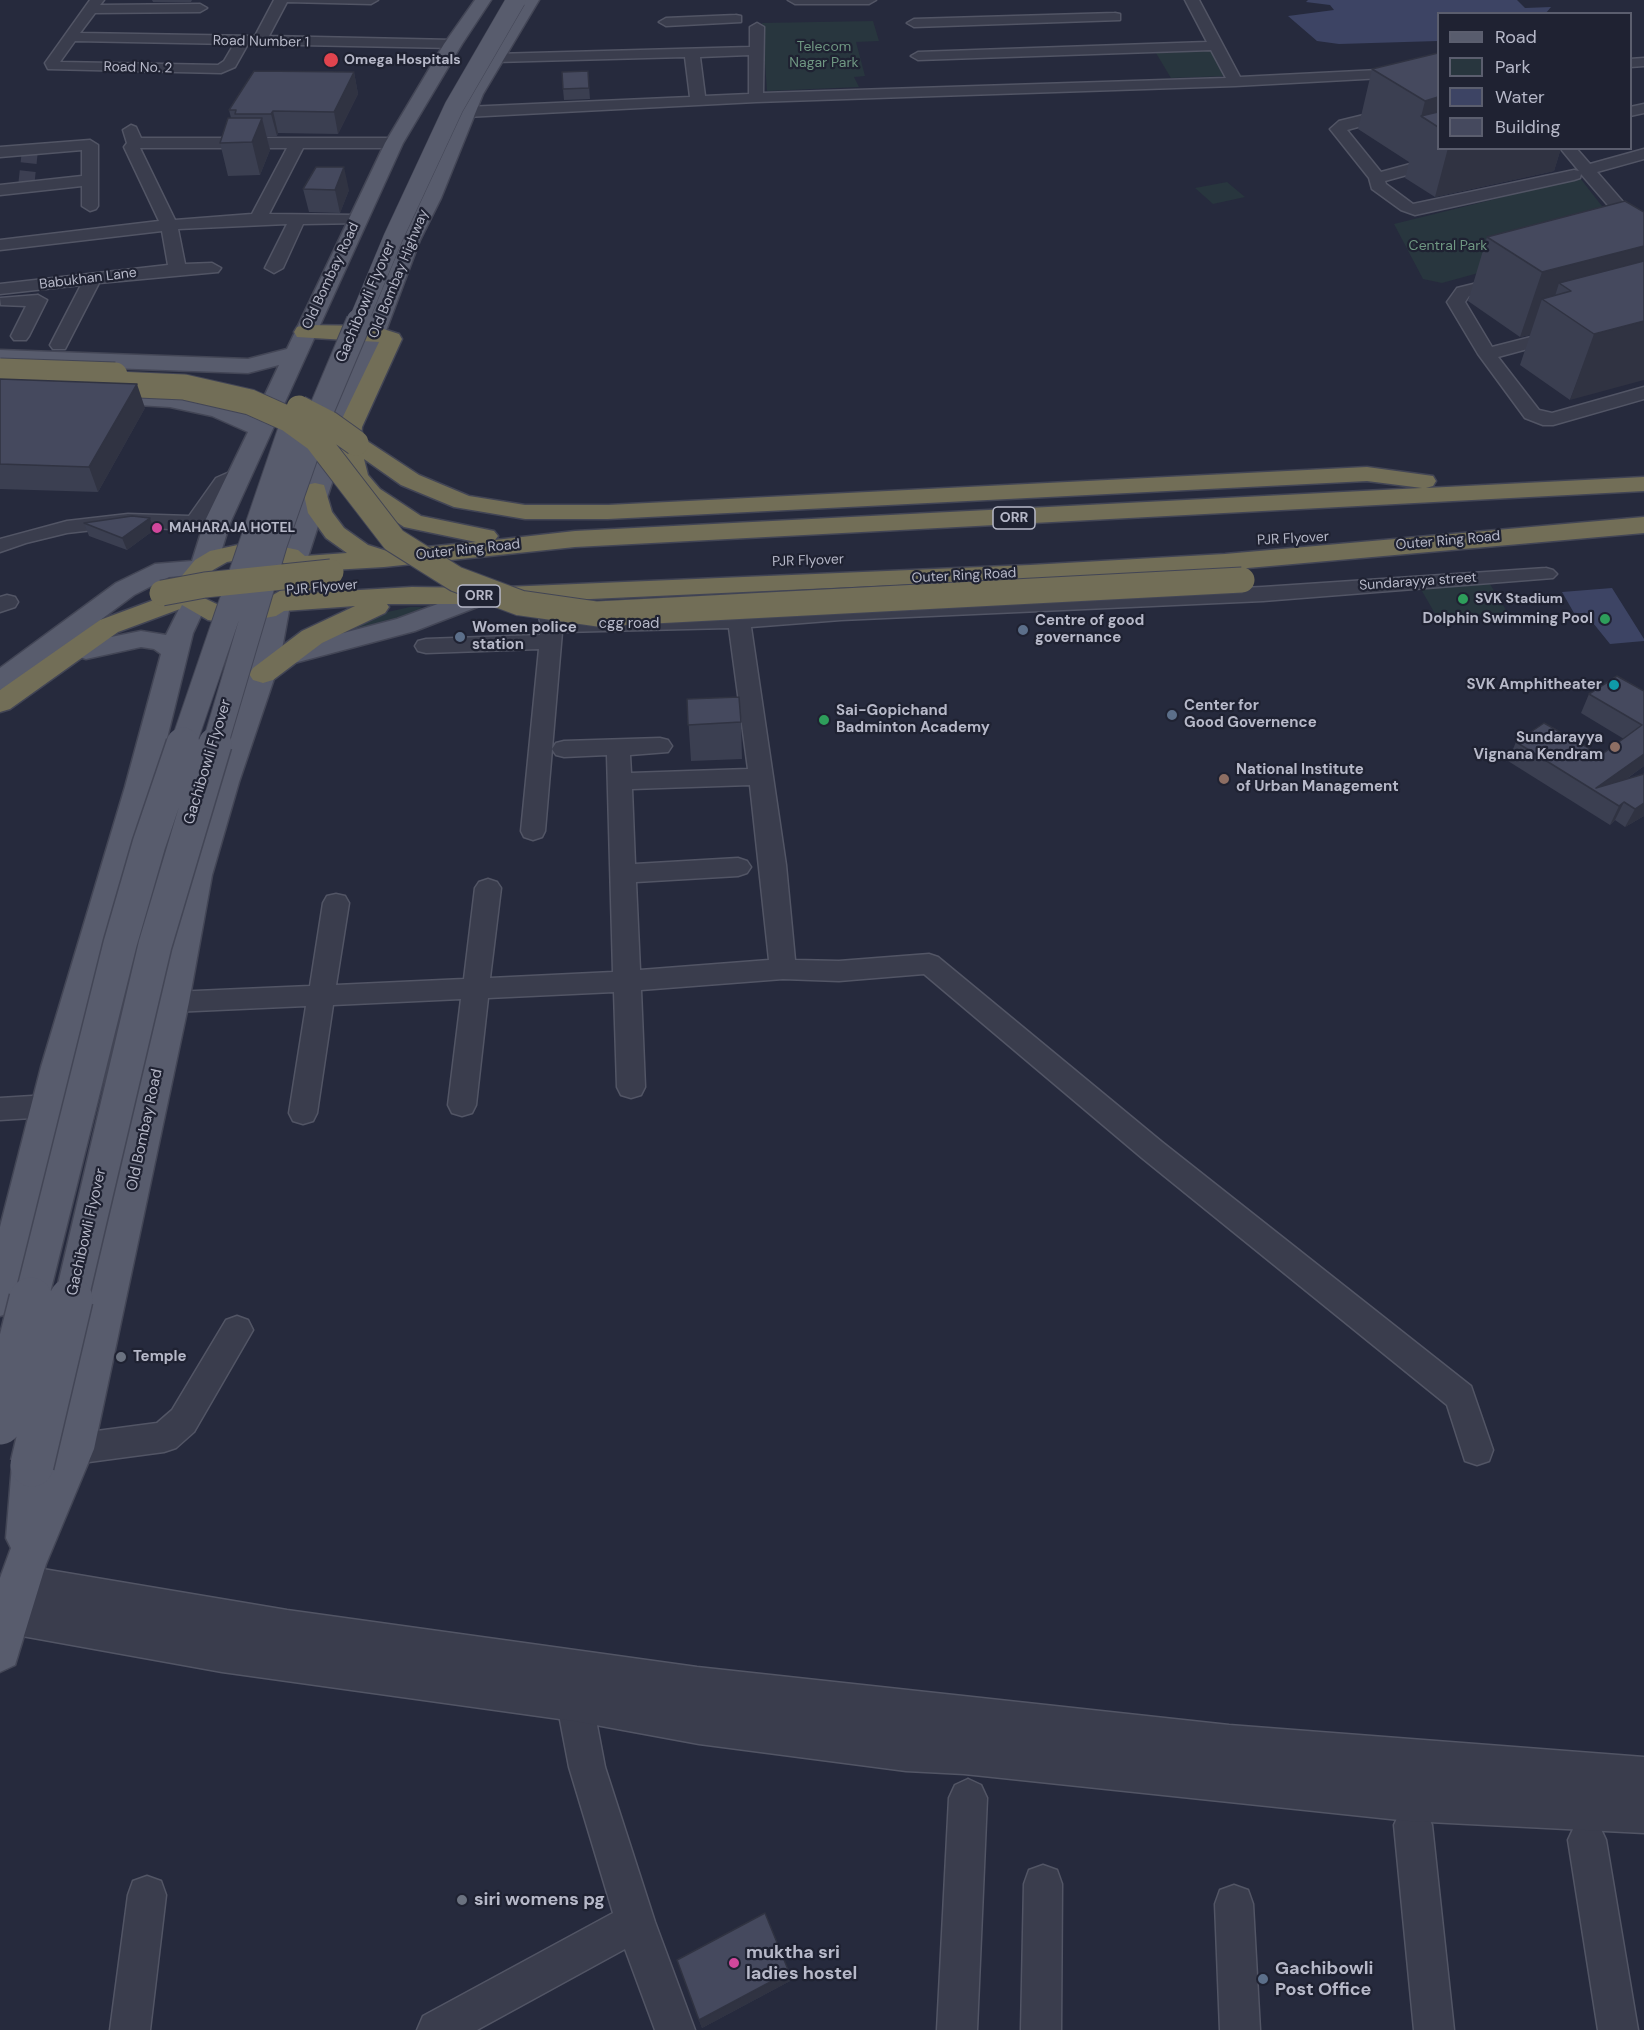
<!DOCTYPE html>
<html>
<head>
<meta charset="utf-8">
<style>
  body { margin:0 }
  #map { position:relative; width:1644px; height:2030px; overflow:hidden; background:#262a3d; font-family:"DM Sans",sans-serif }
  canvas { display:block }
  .legend { position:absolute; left:1437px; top:12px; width:195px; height:138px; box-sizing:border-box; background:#1f2232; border:2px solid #5b5e6e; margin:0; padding:8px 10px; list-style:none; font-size:18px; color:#b6b8c8 }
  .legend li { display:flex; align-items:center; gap:12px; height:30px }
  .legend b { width:30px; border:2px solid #5b5e6e }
</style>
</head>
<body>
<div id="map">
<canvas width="1644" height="2030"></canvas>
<ul class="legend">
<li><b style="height:8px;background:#585c6d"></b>Road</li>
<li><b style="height:16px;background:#28363e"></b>Park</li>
<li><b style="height:16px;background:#3d4464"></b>Water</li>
<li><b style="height:16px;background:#45495e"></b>Building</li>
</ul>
</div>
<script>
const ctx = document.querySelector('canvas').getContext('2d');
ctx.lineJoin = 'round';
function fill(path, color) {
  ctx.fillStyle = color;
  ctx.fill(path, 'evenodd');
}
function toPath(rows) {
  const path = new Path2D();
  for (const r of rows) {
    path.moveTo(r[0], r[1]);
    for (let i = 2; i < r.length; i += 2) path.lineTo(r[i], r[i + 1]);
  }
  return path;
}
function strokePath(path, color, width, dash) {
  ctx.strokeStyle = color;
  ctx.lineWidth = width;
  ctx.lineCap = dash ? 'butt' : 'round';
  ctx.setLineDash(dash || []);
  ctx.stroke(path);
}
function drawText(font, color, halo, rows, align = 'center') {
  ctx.font = font + ' "DM Sans",sans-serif';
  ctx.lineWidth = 4.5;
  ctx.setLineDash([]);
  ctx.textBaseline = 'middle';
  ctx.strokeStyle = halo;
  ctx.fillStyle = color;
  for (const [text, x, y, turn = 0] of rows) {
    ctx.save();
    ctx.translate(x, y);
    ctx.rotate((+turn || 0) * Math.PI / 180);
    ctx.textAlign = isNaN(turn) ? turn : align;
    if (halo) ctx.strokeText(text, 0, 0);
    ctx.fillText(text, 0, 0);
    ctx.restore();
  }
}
fill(toPath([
  [873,21,879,41,856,42,865,76,854,77,859,87,767,91,762,23],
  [1214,50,1228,76,1171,78,1156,53],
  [1580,178,1623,233,1442,283,1423,279,1394,224],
  [1227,182,1245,197,1213,204,1195,188],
  [1488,581,1508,613,1437,617,1419,586],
  [410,607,420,607,428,611,320,640,374,615]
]), '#28363e');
fill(toPath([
  [1308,0,1517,0,1525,8,1551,7,1546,13,1438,14,1438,41,1339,44,1317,41,1288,16,1334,10,1330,5,1306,2],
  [1612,588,1644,639,1644,641,1610,644,1585,613,1574,613,1562,592]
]), '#3d4464');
strokePath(toPath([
  [26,187,30,150]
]), '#3c3f52', 16, [16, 8]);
const minor = toPath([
  [90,0,104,0,100,5,200,4,207,8,200,12,95,13,80,33,255,36,274,0,378,0,371,4,287,2,269,36,453,40,460,44,453,48,248,44,235,67,221,73,48,69,45,63,90,0],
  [75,41,234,44,224,61,218,65,60,62,75,41],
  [788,0,876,0,869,4,795,4,788,0],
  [1185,0,1199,0,1240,77,1438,67,1438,75,1235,86,756,102,466,117,458,112,466,107,690,97,685,57,495,62,488,58,495,54,750,47,750,27,757,23,764,27,763,93,1226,78,1211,50,918,60,911,56,918,52,1207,42,1185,0],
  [749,55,749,94,705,96,700,57,749,55],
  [1115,13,1120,14,1120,20,914,27,907,23,914,19,1115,13],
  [736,15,741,16,741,22,666,26,659,22,666,18,736,15],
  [1644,58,1644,66,1630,67,1630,59,1644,58],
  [1438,97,1438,105,1347,130,1381,172,1469,148,1496,148,1494,151,1385,181,1386,184,1413,204,1574,170,1579,171,1560,148,1576,148,1590,164,1644,149,1644,159,1597,172,1644,226,1644,241,1638,240,1581,174,1580,178,1574,180,1415,215,1401,210,1372,189,1369,178,1330,129,1339,121,1438,97],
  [1644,104,1644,113,1630,116,1630,107,1644,104],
  [131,125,136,127,141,138,394,138,402,143,394,148,303,148,269,214,357,215,363,217,365,220,363,223,303,224,283,268,274,273,265,268,287,224,178,229,185,264,212,263,221,268,218,272,99,283,65,349,53,349,50,345,81,285,0,294,0,284,168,265,162,231,0,250,0,240,159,221,124,147,127,143,123,130,131,125],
  [140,148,287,148,252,214,175,220,140,148],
  [90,140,98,145,98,206,96,209,90,211,82,206,82,186,0,195,0,185,82,176,82,150,0,157,0,147,90,140],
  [1506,276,1512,277,1515,281,1512,285,1469,296,1465,302,1492,347,1562,329,1571,334,1568,338,1498,357,1539,410,1552,413,1644,387,1644,399,1553,425,1543,425,1525,418,1478,354,1447,302,1457,288,1506,276],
  [38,295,47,300,29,336,26,340,14,340,11,336,26,306,1,305,0,298,38,295],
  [241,467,248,469,251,473,231,486,203,525,183,530,128,526,67,533,26,543,0,552,0,539,67,521,128,514,189,516,216,478,241,467],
  [1546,568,1553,570,1557,574,1553,578,1263,601,841,620,751,627,786,865,795,960,839,961,929,954,938,957,1162,1142,1471,1386,1493,1450,1489,1461,1477,1465,1465,1461,1447,1405,1142,1158,924,974,839,981,783,979,641,990,645,1087,641,1095,631,1098,621,1095,617,1087,614,992,488,998,476,1105,472,1113,462,1116,452,1113,448,1105,461,999,333,1005,317,1113,313,1121,303,1124,293,1121,289,1113,306,1006,173,1012,164,1009,160,1002,164,995,173,992,310,986,323,903,327,896,336,894,345,896,349,903,336,985,464,979,475,888,479,882,488,879,497,882,501,888,490,978,613,972,607,755,564,757,556,755,552,749,545,831,542,837,533,840,524,837,521,831,539,649,426,653,418,651,415,646,418,641,426,639,540,635,541,626,534,593,537,588,553,588,561,619,739,614,841,606,1263,587,1546,568],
  [729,628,748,769,631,773,630,755,668,752,672,746,668,740,660,738,564,741,556,743,552,749,562,632,729,628],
  [750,785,769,960,640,970,636,882,738,876,747,873,751,867,747,861,738,858,635,864,632,789,750,785],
  [7,595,15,597,18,602,15,607,0,612,0,597,7,595],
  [48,1095,58,1098,62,1106,58,1114,48,1117,0,1120,0,1098,48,1095],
  [237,1316,248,1320,253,1330,194,1432,176,1448,164,1452,74,1464,62,1460,58,1449,62,1438,74,1434,157,1423,172,1410,226,1320,237,1316],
  [575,1669,588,1674,593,1687,592,1699,605,1767,655,1922,695,2030,655,2030,625,1949,477,2030,417,2030,423,2016,613,1913,569,1767,556,1699,562,1674,575,1669],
  [968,1779,981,1785,987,1798,977,2030,937,2030,949,1798,955,1785,968,1779],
  [1413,1806,1426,1812,1432,1825,1454,2030,1414,2030,1394,1825,1400,1812,1413,1806],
  [1587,1821,1600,1827,1606,1840,1638,2030,1598,2030,1568,1840,1574,1827,1587,1821],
  [1043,1865,1057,1870,1062,1884,1061,2030,1021,2030,1024,1884,1029,1870,1043,1865],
  [147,1876,161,1881,166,1895,150,2030,110,2030,128,1895,133,1881,147,1876],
  [1234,1885,1248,1890,1253,1904,1260,2030,1220,2030,1215,1904,1220,1890,1234,1885]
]);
const tertiary = toPath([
  [19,1565,287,1610,697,1667,1229,1725,1644,1757,1644,1833,1409,1821,964,1774,906,1771,699,1744,574,1721,222,1672,11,1634,0,1630,0,1581,4,1571,19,1565]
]);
const primary = toPath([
  [475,0,491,0,462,44,403,143,230,523,217,565,209,574,169,577,134,595,10,687,0,690,0,668,116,583,155,564,192,561,204,523,248,432,212,416,170,407,89,402,86,397,89,392,97,390,170,393,227,406,254,418,279,365,248,373,0,364,0,350,248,359,287,349,385,143,444,44,475,0],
  [523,0,539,0,483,94,441,198,420,240,350,427,307,560,303,565,294,568,285,565,281,560,326,427,400,240,421,198,465,94,523,0],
  [481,588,490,590,494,596,490,602,415,631,283,666,279,664,239,782,212,875,189,1002,94,1449,46,1564,15,1665,0,1672,0,1578,11,1548,6,1538,12,1465,18,1452,32,1446,46,1452,50,1459,54,1449,157,1002,182,875,209,782,249,674,264,605,268,599,277,597,286,599,290,605,282,649,397,619,481,588],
  [194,595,203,597,207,603,193,633,155,787,75,1067,19,1300,13,1312,0,1316,0,1227,41,1067,125,787,161,654,154,649,141,647,86,659,76,656,72,650,76,644,141,631,166,635,185,597,194,595]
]);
const motorway = toPath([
  [305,325,374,326,399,334,402,339,362,427,361,437,419,475,469,496,525,505,608,505,1367,467,1433,476,1436,481,1433,486,1426,488,1644,477,1644,491,575,547,384,567,315,571,314,584,308,593,412,587,481,588,1030,565,1225,554,1644,517,1644,533,1225,570,481,604,387,604,389,607,385,613,322,643,273,680,263,683,253,680,249,674,253,668,302,631,355,606,284,611,276,616,233,624,208,620,182,605,180,609,118,632,10,709,0,712,0,690,100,620,162,597,177,597,176,584,180,578,195,560,210,551,256,541,298,550,305,556,347,553,326,538,308,513,303,490,306,485,315,483,324,485,332,512,344,528,368,545,387,551,476,542,404,527,362,499,347,481,337,449,338,427,379,342,297,337,294,332,297,327,305,325],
  [364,459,401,485,454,507,525,519,608,519,1367,481,1422,488,575,531,495,540,498,536,494,531,421,516,380,489,368,475,364,459],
  [256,557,281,561,288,567,290,573,285,588,259,603,233,608,223,607,204,598,202,585,213,570,227,562,256,557]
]);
strokePath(minor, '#525565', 3);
strokePath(tertiary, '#525565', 3);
strokePath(primary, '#434656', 3);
strokePath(motorway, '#424555', 3);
fill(minor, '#3a3d4d');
fill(tertiary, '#3a3d4d');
fill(primary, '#585c6d');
fill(motorway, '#726e57');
const primaryBridgeFar3 = toPath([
  [358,322,393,238,454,107,516,0]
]);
const primaryBridgeFar2 = toPath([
  [183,745,290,432],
  [215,745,275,542,321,411,359,321]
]);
const primaryBridgeFar1 = toPath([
  [31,1301,120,944,149,844,183,744],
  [71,1301,155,945,215,744]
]);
const primaryBridge = toPath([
  [0,1423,31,1299],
  [32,1465,71,1299]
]);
const motorwayBridge = toPath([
  [0,371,115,375],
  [93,383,184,387,250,402,288,419,317,440,394,540,456,579,520,603,597,614,1242,580],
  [299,408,328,423,356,443],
  [162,593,205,585,331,572]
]);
strokePath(primaryBridgeFar3, '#434656', 20, []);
strokePath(primaryBridgeFar2, '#434656', 27, []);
strokePath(primaryBridgeFar1, '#434656', 36, []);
strokePath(primaryBridge, '#434656', 46, []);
strokePath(motorwayBridge, '#424555', 27, []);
strokePath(primaryBridgeFar3, '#585c6d', 19);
strokePath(primaryBridgeFar2, '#585c6d', 25);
strokePath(primaryBridgeFar1, '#585c6d', 33);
strokePath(primaryBridge, '#585c6d', 43);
strokePath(motorwayBridge, '#726e57', 25);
fill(toPath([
  [152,0,192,0,191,2,153,2],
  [1438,53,1438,148,1561,148,1554,171,1435,197,1405,178,1409,162,1358,129,1372,69],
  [588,71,590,99,564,100,563,89],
  [354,72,358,94,338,134,278,133,277,136,267,136,270,150,260,175,228,176,220,143,231,118,229,110],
  [303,189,349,190,340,213,309,212],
  [1644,212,1570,400,1520,365,1530,335,1520,337,1468,301,1487,237],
  [0,379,145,408,98,492,0,489],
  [150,518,154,530,127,550,89,536,84,523],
  [1644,691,1644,766,1625,780,1644,774,1644,816,1625,827,1615,820,1610,825,1508,761,1516,742,1601,755,1624,739,1581,713,1589,694],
  [687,699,741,722,742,759,691,761],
  [677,1960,790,1981,702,2028]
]), '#3b3f51');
fill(toPath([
  [354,72,358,94,338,134,334,112],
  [1438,97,1438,127,1421,117,1425,101],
  [273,111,278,133,277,136,271,114],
  [262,118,270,150,260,175,252,142],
  [1448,148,1561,148,1554,171,1435,197],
  [344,167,349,190,340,213,335,190],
  [1644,246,1644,301,1571,291,1559,283,1552,306,1542,299,1530,335,1520,337,1542,272],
  [1644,321,1644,380,1570,400,1594,334],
  [137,384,145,408,98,492,89,467],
  [150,518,154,530,127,550,122,538],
  [1644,754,1644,766,1602,796,1596,788],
  [1624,802,1615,820,1610,825,1619,806],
  [1644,803,1644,816,1625,827,1635,809],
  [789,1972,790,1981,702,2028,699,2020]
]), '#303342');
const building = toPath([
  [1438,53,1438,97,1425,101,1372,69,1438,53],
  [254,71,354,72,334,112,273,111,271,114,235,114,236,110,229,110,254,71],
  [588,71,589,88,563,89,562,72,588,71],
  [1438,112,1438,127,1421,116,1438,112],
  [228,118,262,118,252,142,220,143,228,118],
  [316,167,344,167,335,190,303,189,316,167],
  [1625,201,1644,212,1644,246,1542,272,1487,237,1625,201],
  [1644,261,1644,321,1594,334,1542,299,1571,291,1559,283,1644,261],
  [0,379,137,384,89,467,0,464,0,379],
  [132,516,150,518,122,538,84,523,132,516],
  [1617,676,1644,691,1644,754,1596,788,1644,774,1644,803,1635,809,1624,802,1619,806,1516,742,1544,723,1601,755,1642,725,1589,694,1617,676],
  [739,697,741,722,688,725,687,699,739,697],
  [765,1913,789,1972,699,2020,677,1960,765,1913]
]);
fill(building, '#45495e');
strokePath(building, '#303342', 1.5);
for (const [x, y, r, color] of [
  [331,60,8,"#e0444e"],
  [157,528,6,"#d1479c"],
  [1463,599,6,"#2e9e5b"],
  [1605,619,6,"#2e9e5b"],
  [1023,630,6,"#5c6f8a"],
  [460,637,6,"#5c6f8a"],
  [1614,685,6,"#0f9aa8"],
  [1172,715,6,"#5c6f8a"],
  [824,720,6,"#2e9e5b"],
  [1615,747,6,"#8d6e63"],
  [1224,779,6,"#8d6e63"],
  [121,1357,6,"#6b7280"],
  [462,1900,6,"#6b7280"],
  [734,1963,6,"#d1479c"],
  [1263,1979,6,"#5c6f8a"]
]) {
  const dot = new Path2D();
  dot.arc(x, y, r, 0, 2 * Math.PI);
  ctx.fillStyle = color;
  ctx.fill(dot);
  strokePath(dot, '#1f2232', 2);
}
drawText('14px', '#b6b8c8', '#1f2232', [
  ["Road Number 1",261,42,1],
  ["Road No. 2",138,68,1],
  ["Old Bombay Highway",399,274,-68],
  ["Old Bombay Road",331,276,-65],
  ["Babukhan Lane",88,279,-7],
  ["PJR Flyover",1293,539,-3],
  ["Outer Ring Road",1448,541,-5],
  ["Outer Ring Road",468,550,-6],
  ["PJR Flyover",808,561,-2],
  ["Outer Ring Road",964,576,-3],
  ["Sundarayya street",1418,582,-4],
  ["PJR Flyover",322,588,-5]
]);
drawText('14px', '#6f9782', '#1f2232', [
  ["Telecom",824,47],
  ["Nagar Park",824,63],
  ["Central Park",1448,246]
]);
drawText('bold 14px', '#b6b8c8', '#1f2232', [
  ["Omega Hospitals",344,60],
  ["MAHARAJA HOTEL",169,528],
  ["SVK Stadium",1475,599]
], 'left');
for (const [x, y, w] of [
  [1014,518,42],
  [479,596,42]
]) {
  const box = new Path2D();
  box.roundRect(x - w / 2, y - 11, w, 22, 4.5);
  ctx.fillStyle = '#1f2232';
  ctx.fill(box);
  strokePath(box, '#b6b8c8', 1.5);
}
drawText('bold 14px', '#b6b8c8', null, [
  ["ORR",1014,518],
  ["ORR",479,596]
]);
drawText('15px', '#b6b8c8', '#1f2232', [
  ["Gachibowli Flyover",366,302,-67],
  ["cgg road",629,624],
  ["Gachibowli Flyover",208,762,-73],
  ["Old Bombay Road",145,1130,-78],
  ["Gachibowli Flyover",87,1232,-77]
]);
drawText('bold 15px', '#b6b8c8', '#1f2232', [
  ["Dolphin Swimming Pool",1593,619,"right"],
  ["Centre of good",1035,621],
  ["governance",1035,638],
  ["Women police",472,628],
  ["station",472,645],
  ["SVK Amphitheater",1602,685,"right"],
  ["Center for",1184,706],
  ["Good Governence",1184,723],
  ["Sai-Gopichand",836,711],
  ["Badminton Academy",836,728],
  ["Sundarayya",1603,738,"right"],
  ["Vignana Kendram",1603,755,"right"],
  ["National Institute",1236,770],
  ["of Urban Management",1236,787],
  ["Temple",133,1357]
], 'left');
drawText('bold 18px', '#b6b8c8', '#1f2232', [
  ["siri womens pg",474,1900],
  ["muktha sri",746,1953],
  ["ladies hostel",746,1974],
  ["Gachibowli",1275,1969],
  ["Post Office",1275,1990]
], 'left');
</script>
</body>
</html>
